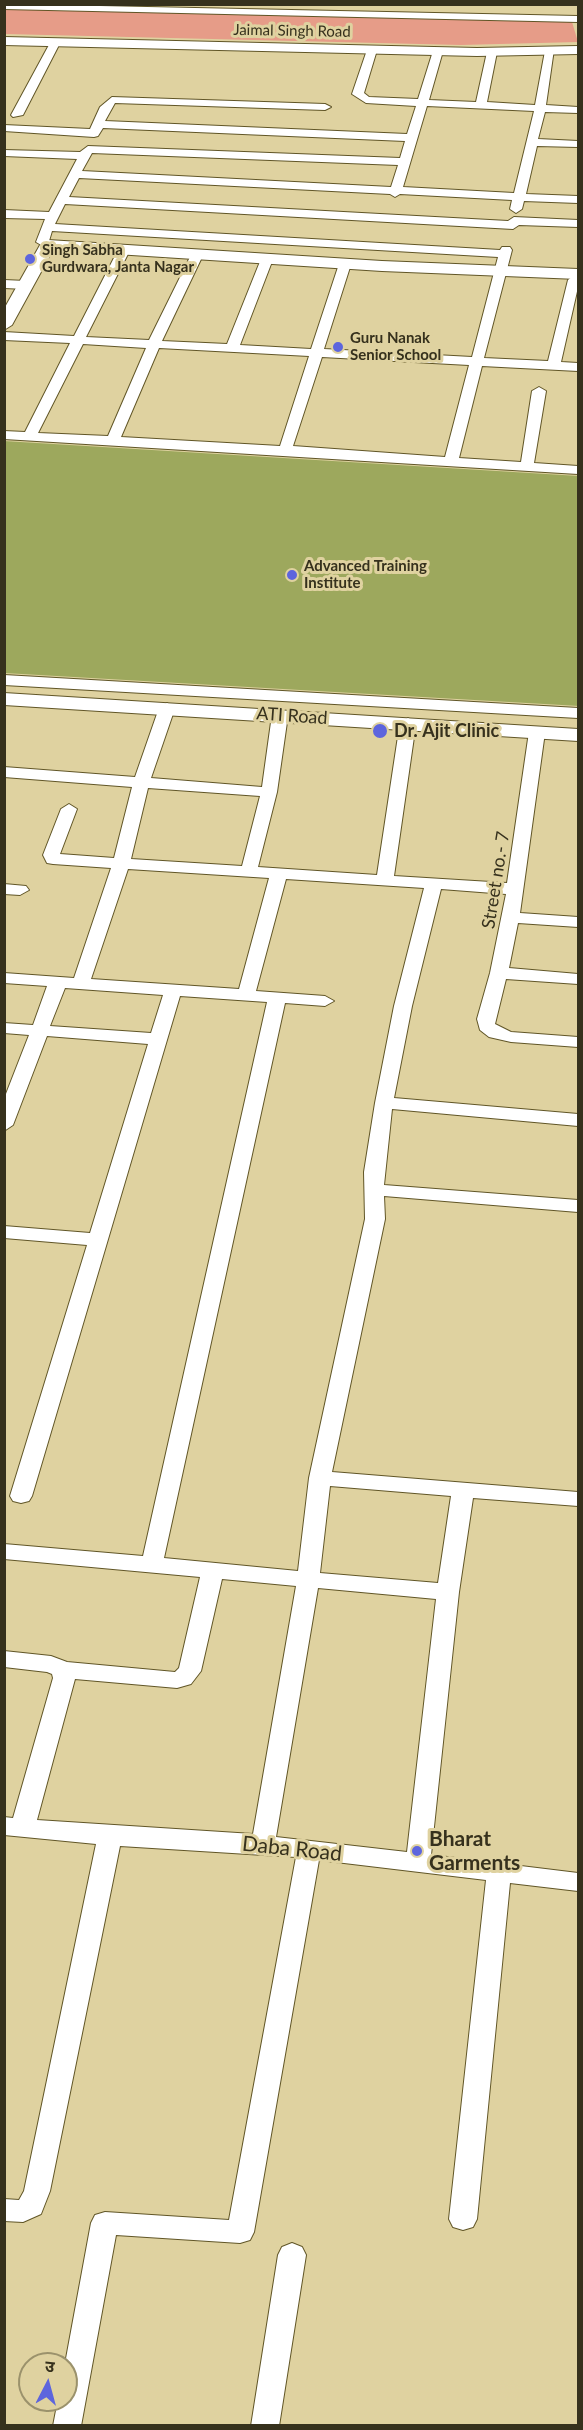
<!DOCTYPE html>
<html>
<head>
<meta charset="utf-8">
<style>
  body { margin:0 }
  #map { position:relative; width:583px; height:2430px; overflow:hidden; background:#dfd2a0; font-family:Lato,"Noto Sans Devanagari",sans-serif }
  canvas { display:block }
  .frame { position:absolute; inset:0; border:6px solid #36311d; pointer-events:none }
  .north { position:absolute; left:18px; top:2352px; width:60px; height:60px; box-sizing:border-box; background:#dfd2a0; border:2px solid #9b926c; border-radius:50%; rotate:6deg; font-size:16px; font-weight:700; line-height:24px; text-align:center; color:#36311d }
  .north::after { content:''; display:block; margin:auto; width:21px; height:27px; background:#5d65dd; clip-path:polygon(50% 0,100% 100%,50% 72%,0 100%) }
</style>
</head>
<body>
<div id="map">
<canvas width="583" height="2430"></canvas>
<div class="frame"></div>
<div class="north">उ</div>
</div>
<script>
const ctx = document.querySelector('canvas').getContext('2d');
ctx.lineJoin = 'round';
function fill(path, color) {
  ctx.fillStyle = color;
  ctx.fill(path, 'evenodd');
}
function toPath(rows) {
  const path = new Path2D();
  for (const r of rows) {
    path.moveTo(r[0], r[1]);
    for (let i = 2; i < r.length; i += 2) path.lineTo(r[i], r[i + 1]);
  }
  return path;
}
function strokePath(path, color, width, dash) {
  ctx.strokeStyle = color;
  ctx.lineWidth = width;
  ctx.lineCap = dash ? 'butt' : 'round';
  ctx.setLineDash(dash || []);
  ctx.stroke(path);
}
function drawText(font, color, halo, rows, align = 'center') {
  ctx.font = font + ' Lato,sans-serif';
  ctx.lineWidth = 6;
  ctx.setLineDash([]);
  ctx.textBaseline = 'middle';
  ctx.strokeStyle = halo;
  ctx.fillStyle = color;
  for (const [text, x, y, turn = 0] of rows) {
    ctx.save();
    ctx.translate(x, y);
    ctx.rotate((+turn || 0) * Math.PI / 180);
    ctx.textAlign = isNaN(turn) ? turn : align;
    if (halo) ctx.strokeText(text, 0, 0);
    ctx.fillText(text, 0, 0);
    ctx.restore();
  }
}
fill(toPath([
  [5,9,572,22,578,42,461,45,5,34]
]), '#e69c88');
fill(toPath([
  [4,441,579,476,579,706,4,673]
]), '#9da85d');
const minor = toPath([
  [4,4,578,16,578,22,4,9,4,4],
  [55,40,60,43,23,115,13,117,11,115,50,43,55,40],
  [372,47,377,50,364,93,369,97,418,99,433,51,438,48,443,51,429,100,476,102,487,52,492,49,497,52,487,102,535,105,545,51,554,49,546,105,578,107,578,113,545,112,538,139,578,141,578,147,537,146,526,194,578,196,578,203,524,201,522,209,516,213,510,209,512,200,400,194,395,197,390,194,79,178,69,197,508,221,514,217,578,220,578,227,519,225,513,229,65,204,55,224,500,250,502,247,510,247,512,250,484,358,548,361,568,280,578,272,578,287,561,362,578,363,578,371,482,366,459,458,521,462,532,391,539,387,546,391,534,463,578,466,578,474,4,439,4,431,25,432,70,343,4,340,4,332,74,336,118,250,124,246,130,250,86,337,149,340,191,255,197,251,203,255,162,341,227,344,261,259,267,255,273,259,240,345,311,349,339,264,345,260,351,264,324,349,472,357,498,257,52,231,49,241,54,245,48,249,36,242,45,219,4,218,4,210,49,212,77,159,4,156,4,150,80,152,88,146,400,158,405,141,103,128,98,136,94,137,4,131,4,125,90,129,100,107,112,97,325,104,331,107,325,110,115,103,105,121,407,134,416,106,366,103,352,94,367,50,372,47],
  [427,106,534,111,514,193,403,187,427,106],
  [92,153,398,165,391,187,82,171,92,153],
  [83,344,146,348,108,436,38,433,83,344],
  [159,348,309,356,280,446,121,437,159,348],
  [322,357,469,365,445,457,293,446,322,357],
  [4,280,26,281,32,285,26,289,4,288,4,280],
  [4,675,578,708,578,718,4,685,4,675],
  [167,703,175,708,151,778,262,787,272,715,280,710,288,715,277,792,258,867,377,875,400,723,408,718,416,723,394,876,507,883,529,732,537,727,545,732,520,913,578,917,578,927,518,923,509,968,578,974,578,984,506,979,495,1024,511,1032,578,1037,578,1047,511,1042,489,1037,480,1030,477,1019,490,973,506,894,441,889,412,1006,394,1098,578,1114,578,1126,392,1109,384,1185,578,1200,578,1212,384,1196,385,1219,332,1472,578,1492,578,1506,473,1498,459,1592,431,1855,578,1873,578,1891,510,1883,477,2219,473,2227,463,2230,453,2227,449,2219,486,1880,319,1860,254,2232,250,2240,240,2243,116,2235,81,2426,53,2426,58,2400,66,2400,65,2364,91,2223,95,2215,105,2212,229,2220,296,1857,120,1846,50,2191,41,2214,23,2222,4,2221,4,2199,19,2200,24,2191,96,1844,4,1835,4,1817,13,1818,53,1678,52,1674,47,1672,4,1667,4,1651,51,1656,67,1662,175,1672,179,1668,200,1577,4,1559,4,1544,143,1556,267,1002,180,996,32,1496,29,1501,21,1503,13,1501,10,1496,87,1245,4,1238,4,1226,90,1233,148,1044,47,1036,13,1125,4,1131,4,1099,29,1035,4,1033,4,1023,33,1025,47,986,4,983,4,973,74,978,111,868,53,864,47,863,43,855,61,809,69,804,77,809,60,854,114,858,132,787,4,777,4,767,135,777,159,708,167,703],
  [148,788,260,796,242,866,131,859,148,788],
  [128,869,269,878,239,989,91,979,128,869],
  [286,879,424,888,394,1006,375,1103,364,1172,365,1219,309,1478,298,1571,164,1558,285,1003,325,1006,334,1001,325,996,256,991,286,879],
  [65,988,163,995,151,1033,50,1026,65,988],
  [330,1486,451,1496,438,1583,320,1573,330,1486],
  [222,1579,296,1586,253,1834,37,1820,75,1679,177,1688,191,1684,201,1671,222,1579],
  [318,1588,436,1599,407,1852,276,1837,318,1588],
  [4,884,26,886,29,890,20,895,4,894,4,884],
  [292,2243,302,2247,306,2255,279,2426,251,2426,278,2255,282,2247,292,2243]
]);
const tertiary = toPath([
  [4,37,477,48,578,46,578,54,477,56,4,45,4,37],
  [48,240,382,261,578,269,578,279,382,271,53,250,12,325,4,330,4,309,40,245,48,240],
  [4,693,578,729,578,741,4,705,4,693]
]);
strokePath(minor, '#615627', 2);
strokePath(tertiary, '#615627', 2);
fill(minor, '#fff');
fill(tertiary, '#fff');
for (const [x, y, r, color] of [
  [30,259,6,"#5d65dd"],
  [338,347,6,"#5d65dd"],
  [292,575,6,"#5d65dd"],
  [380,731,8,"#5d65dd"],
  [417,1851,6,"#5d65dd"]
]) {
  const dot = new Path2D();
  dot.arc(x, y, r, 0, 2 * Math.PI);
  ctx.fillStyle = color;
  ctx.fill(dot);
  strokePath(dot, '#dfd2a0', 2);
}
drawText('15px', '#36311d', '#dfd2a0', [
  ["Jaimal Singh Road",292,31,1]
]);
drawText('bold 15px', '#36311d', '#dfd2a0', [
  ["Singh Sabha",42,250],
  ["Gurdwara, Janta Nagar",42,267],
  ["Guru Nanak",350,338],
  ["Senior School",350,355],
  ["Advanced Training",304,566],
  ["Institute",304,583]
], 'left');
drawText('18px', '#36311d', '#dfd2a0', [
  ["ATI Road",292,716,4],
  ["Street no.- 7",496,880,-81]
]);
drawText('bold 18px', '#36311d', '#dfd2a0', [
  ["Dr. Ajit Clinic",394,731]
], 'left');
drawText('bold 21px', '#36311d', '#dfd2a0', [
  ["Bharat",429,1839],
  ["Garments",429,1863]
], 'left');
drawText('21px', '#36311d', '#dfd2a0', [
  ["Daba Road",292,1849,6]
]);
</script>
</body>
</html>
